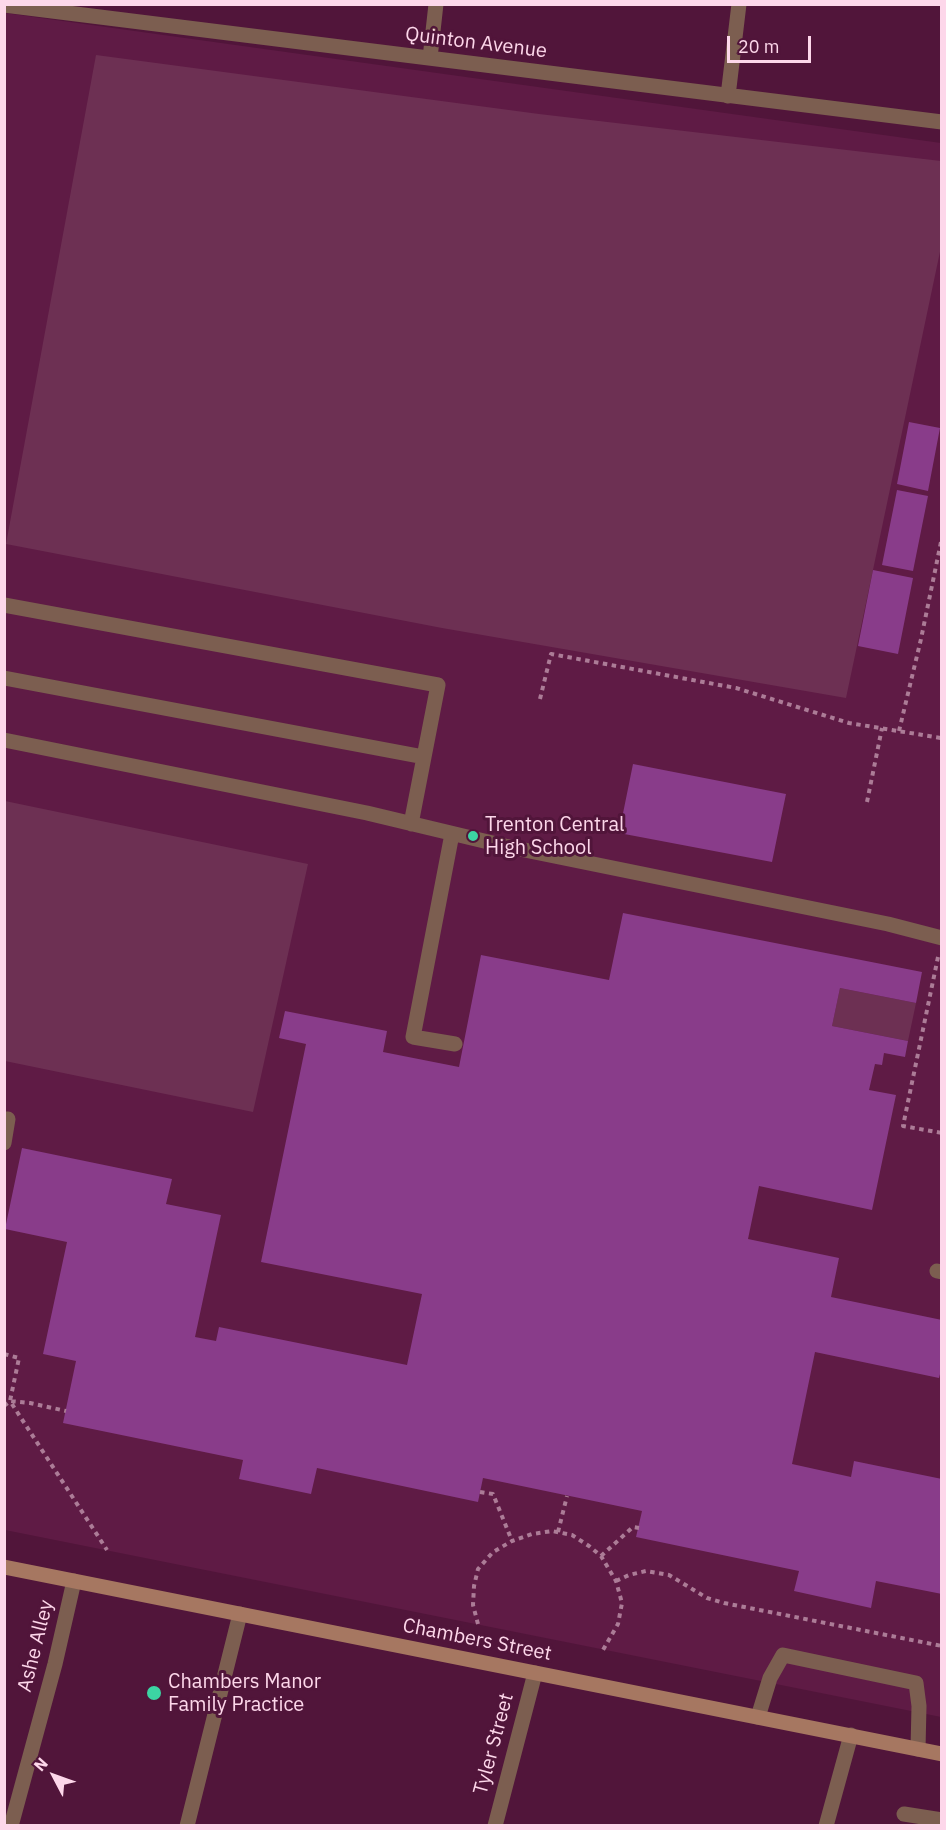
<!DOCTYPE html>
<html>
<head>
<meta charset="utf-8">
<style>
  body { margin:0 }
  #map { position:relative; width:946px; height:1830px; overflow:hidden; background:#51153a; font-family:"IBM Plex Sans",sans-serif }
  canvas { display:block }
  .frame { position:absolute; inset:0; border:6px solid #fdd7ea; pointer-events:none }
  .north { position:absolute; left:24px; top:1746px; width:60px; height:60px; -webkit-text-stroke:4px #51153a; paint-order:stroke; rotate:311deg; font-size:16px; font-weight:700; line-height:24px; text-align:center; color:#fdd7ea }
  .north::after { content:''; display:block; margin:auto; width:21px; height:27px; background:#fdd7ea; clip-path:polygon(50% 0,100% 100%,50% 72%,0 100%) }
  .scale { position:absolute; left:727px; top:36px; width:84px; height:27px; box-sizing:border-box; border:3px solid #fdd7ea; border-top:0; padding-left:8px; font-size:18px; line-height:21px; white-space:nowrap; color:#fdd7ea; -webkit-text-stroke:4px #51153a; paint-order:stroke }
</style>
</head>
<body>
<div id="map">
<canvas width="946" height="1830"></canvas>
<div class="frame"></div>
<div class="north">N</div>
<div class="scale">20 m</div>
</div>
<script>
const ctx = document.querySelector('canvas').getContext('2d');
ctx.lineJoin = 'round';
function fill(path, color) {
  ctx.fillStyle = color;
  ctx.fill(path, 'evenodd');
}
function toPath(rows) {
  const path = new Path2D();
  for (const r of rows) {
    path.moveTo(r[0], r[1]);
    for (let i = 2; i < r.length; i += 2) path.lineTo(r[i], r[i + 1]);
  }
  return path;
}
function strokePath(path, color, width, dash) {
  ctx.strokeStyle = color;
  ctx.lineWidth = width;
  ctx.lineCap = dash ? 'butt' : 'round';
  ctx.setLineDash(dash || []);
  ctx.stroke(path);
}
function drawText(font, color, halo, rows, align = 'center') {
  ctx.font = font + ' "IBM Plex Sans",sans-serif';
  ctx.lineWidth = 6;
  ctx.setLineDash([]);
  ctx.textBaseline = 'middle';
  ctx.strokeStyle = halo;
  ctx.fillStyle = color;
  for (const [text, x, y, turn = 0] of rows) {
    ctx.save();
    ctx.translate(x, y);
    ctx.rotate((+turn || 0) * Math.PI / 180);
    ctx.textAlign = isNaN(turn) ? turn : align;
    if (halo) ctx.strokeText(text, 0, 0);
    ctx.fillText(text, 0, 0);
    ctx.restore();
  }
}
fill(toPath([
  [5,13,941,143,941,1717,5,1530]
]), '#5f1b45');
fill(toPath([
  [96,55,539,114,941,161,941,247,846,698,442,628,6,544],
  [5,801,308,864,253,1112,5,1061],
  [840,988,916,1003,908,1041,832,1026]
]), '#6d3053');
fill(toPath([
  [909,422,940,428,928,491,897,484],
  [897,490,928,496,913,571,882,565],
  [873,570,913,578,898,654,858,646],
  [633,764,786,794,772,862,619,833],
  [623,913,922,972,916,1003,840,988,832,1026,908,1041,905,1057,884,1053,882,1065,875,1064,869,1090,896,1095,872,1210,759,1186,748,1239,839,1258,831,1297,942,1320,942,1366,939,1378,815,1352,792,1464,851,1477,854,1461,942,1479,942,1594,876,1581,871,1608,794,1591,799,1571,636,1537,642,1511,483,1478,478,1502,317,1468,311,1494,239,1479,243,1460,63,1423,76,1361,43,1354,67,1242,5,1229,22,1148,172,1179,166,1204,221,1215,195,1337,216,1341,219,1327,407,1365,422,1294,261,1262,306,1044,279,1038,285,1011,387,1031,383,1052,459,1067,481,955,609,980]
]), '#893c8a');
strokePath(toPath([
  [540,699,551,654,736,688,849,723,941,738],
  [899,731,921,639,942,537],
  [867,802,882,728],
  [938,957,903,1126,942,1133],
  [4,1354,19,1358,10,1401,107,1550],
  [4,1406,10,1401,30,1403,66,1411],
  [480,1492,493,1494,512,1541],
  [558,1532,567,1496],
  [601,1556,633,1527,639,1528],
  [616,1581,629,1575,646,1571,669,1575,707,1598,724,1603,942,1646],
  [478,1624,473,1605,474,1586,478,1569,493,1552,512,1541,532,1534,552,1531,572,1535,589,1546,601,1556,616,1581,622,1603,618,1624,603,1650]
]), '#ac7c97', 4, [4.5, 4.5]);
strokePath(toPath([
  [4,605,438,685,411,824],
  [4,678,424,757],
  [4,740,367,813,505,846,888,924,942,938],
  [452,834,413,1037,455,1044],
  [4,1119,8,1119,4,1143],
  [937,1271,942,1272],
  [758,1717,770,1678,783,1655,916,1683,919,1706,918,1749],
  [904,1814,942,1820],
  [11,1826,55,1664,74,1581]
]), '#7c5e50', 15);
strokePath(toPath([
  [4,5,942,122],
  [430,58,436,4],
  [728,96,739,4],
  [187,1826,240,1614],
  [495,1826,535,1673],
  [826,1826,851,1735]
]), '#7c5e50', 15);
strokePath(toPath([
  [4,1567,942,1754]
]), '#a67761', 15);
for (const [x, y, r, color] of [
  [473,836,6,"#3cd4a3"],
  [154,1693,8,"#3cd4a3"]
]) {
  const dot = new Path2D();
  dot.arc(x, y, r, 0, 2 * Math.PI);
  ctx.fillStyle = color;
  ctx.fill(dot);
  strokePath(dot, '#51153a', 2);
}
drawText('20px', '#fdd7ea', '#51153a', [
  ["Quinton Avenue",476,43,7],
  ["Chambers Street",477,1640,11],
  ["Ashe Alley",36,1646,-76],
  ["Tyler Street",494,1744,-75]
]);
drawText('20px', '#fdd7ea', '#51153a', [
  ["Trenton Central",485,825],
  ["High School",485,848],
  ["Chambers Manor",168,1682],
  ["Family Practice",168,1705]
], 'left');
</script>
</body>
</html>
